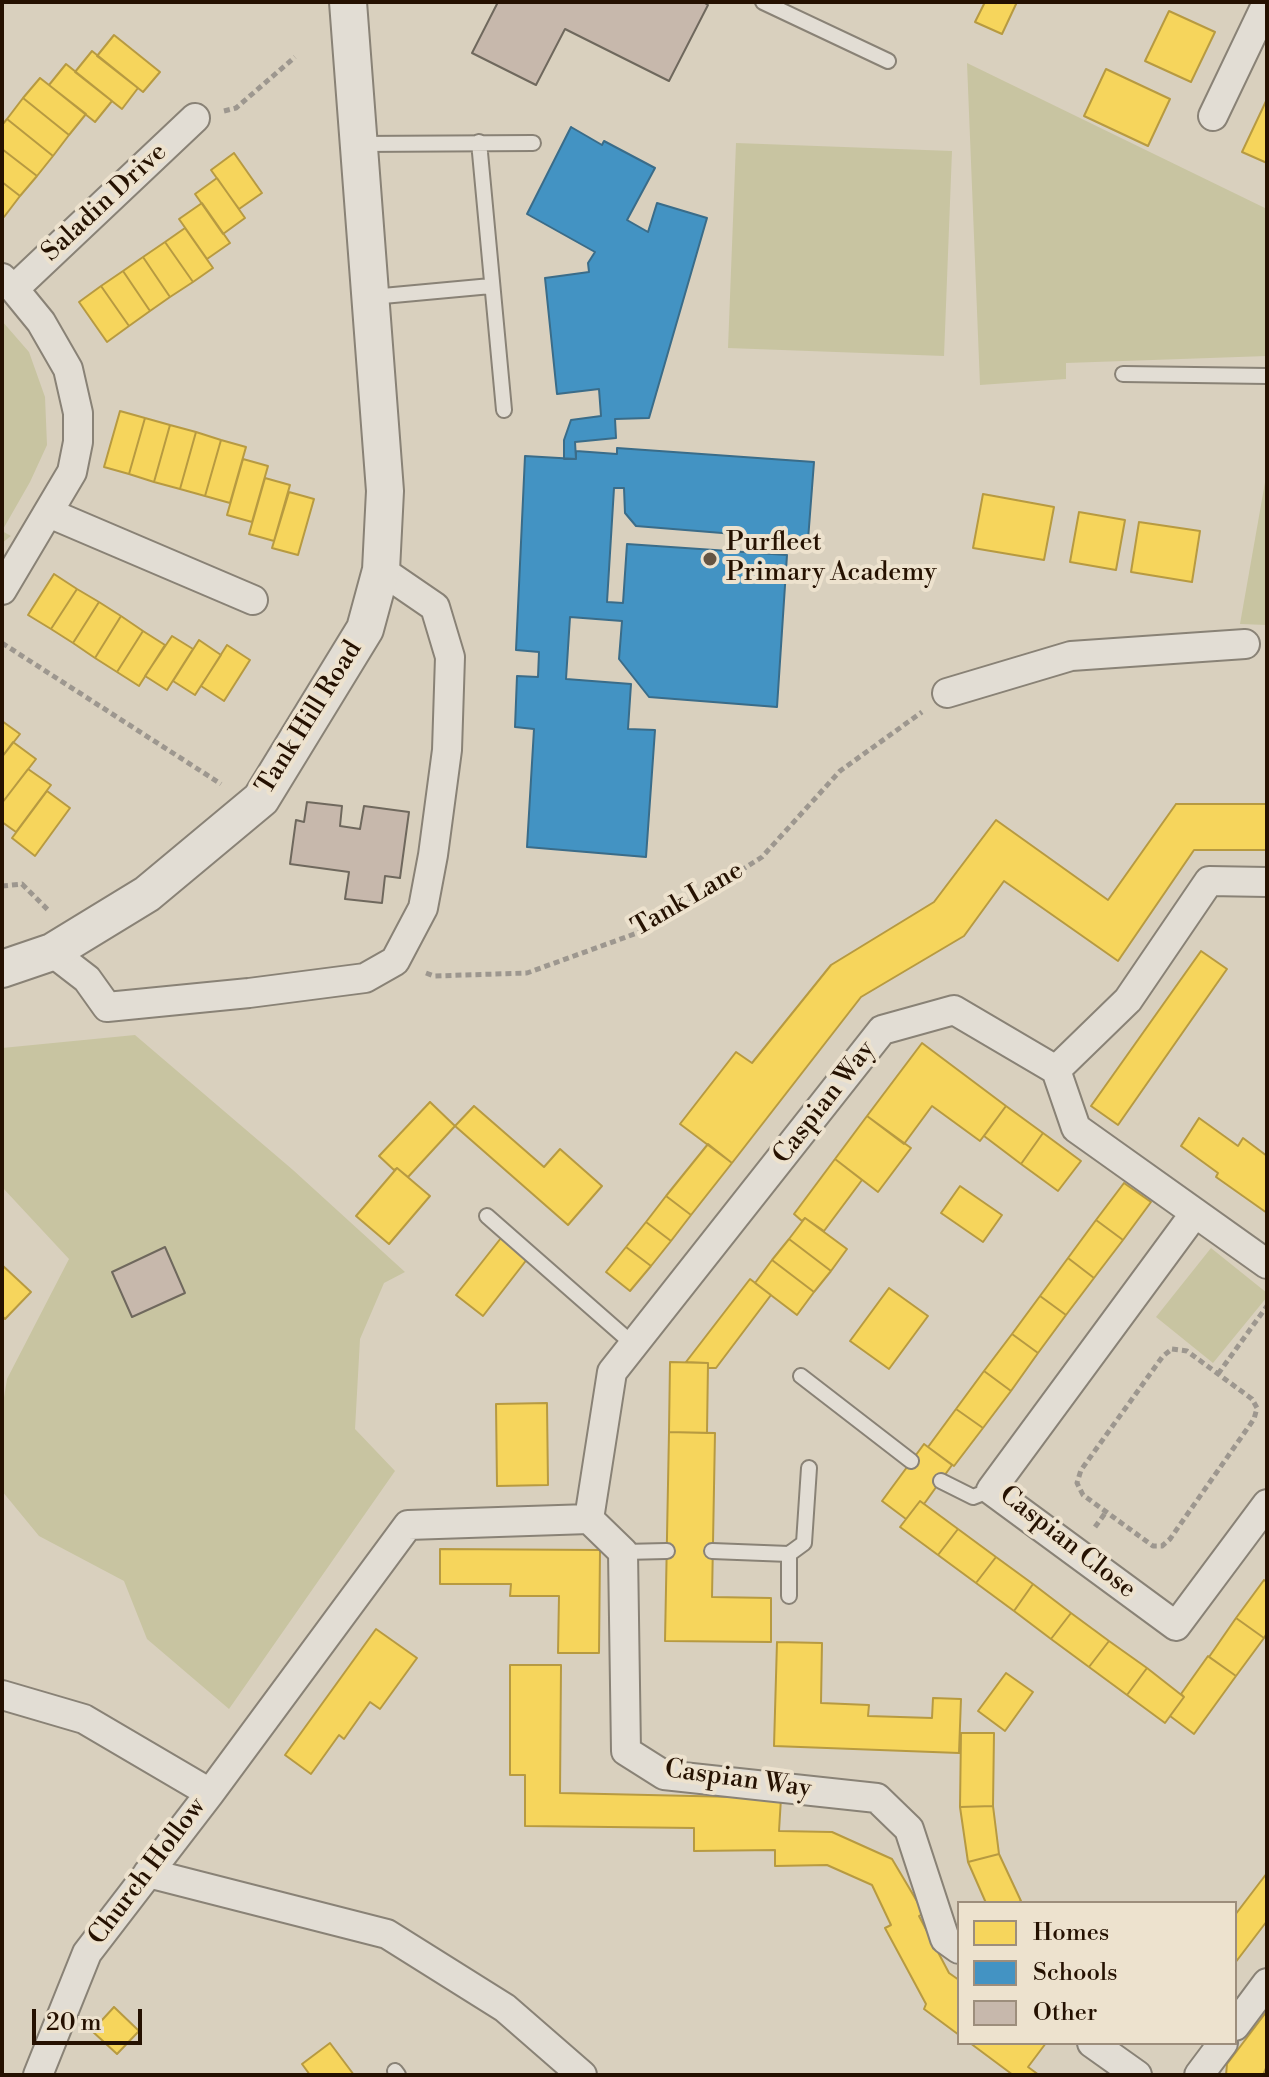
<!DOCTYPE html>
<html>
<head>
<meta charset="utf-8">
<style>
  body { margin:0 }
  #map { position:relative; width:1269px; height:2077px; overflow:hidden; background:#d9d0be; font-family:"Libre Bodoni",serif }
  canvas { display:block }
  .frame { position:absolute; inset:0; border:4px solid #251101; pointer-events:none }
  .legend { position:absolute; left:957px; top:1901px; width:280px; height:144px; box-sizing:border-box; background:#ede2ce; border:2px solid #9d8e7c; margin:0; padding:10px 14px; list-style:none; font-size:24px; color:#251101 }
  .legend li { display:flex; align-items:center; gap:16px; height:40px }
  .legend b { width:40px; border:2px solid #9d8e7c }
  .scale { position:absolute; left:32px; top:2009px; width:110px; height:36px; box-sizing:border-box; border:4px solid #251101; border-top:0; padding-left:10px; font-size:24px; line-height:28px; white-space:nowrap; color:#251101; -webkit-text-stroke:6px #ede2ce; paint-order:stroke }
</style>
</head>
<body>
<div id="map">
<canvas width="1269" height="2077"></canvas>
<div class="frame"></div>
<ul class="legend">
<li><b style="height:22px;background:#f6d55c"></b>Homes</li>
<li><b style="height:22px;background:#4393c3"></b>Schools</li>
<li><b style="height:22px;background:#c7b8ac"></b>Other</li>
</ul>
<div class="scale">20 m</div>
</div>
<script>
const ctx = document.querySelector('canvas').getContext('2d');
ctx.lineJoin = 'round';
function fill(path, color) {
  ctx.fillStyle = color;
  ctx.fill(path, 'evenodd');
}
function toPath(rows) {
  const path = new Path2D();
  for (const r of rows) {
    path.moveTo(r[0], r[1]);
    for (let i = 2; i < r.length; i += 2) path.lineTo(r[i], r[i + 1]);
  }
  return path;
}
function strokePath(path, color, width, dash) {
  ctx.strokeStyle = color;
  ctx.lineWidth = width;
  ctx.lineCap = dash ? 'butt' : 'round';
  ctx.setLineDash(dash || []);
  ctx.stroke(path);
}
function drawText(font, color, halo, rows, align = 'center') {
  ctx.font = font + ' "Libre Bodoni",serif';
  ctx.lineWidth = 8;
  ctx.setLineDash([]);
  ctx.textBaseline = 'middle';
  ctx.strokeStyle = halo;
  ctx.fillStyle = color;
  for (const [text, x, y, turn = 0] of rows) {
    ctx.save();
    ctx.translate(x, y);
    ctx.rotate((+turn || 0) * Math.PI / 180);
    ctx.textAlign = isNaN(turn) ? turn : align;
    if (halo) ctx.strokeText(text, 0, 0);
    ctx.fillText(text, 0, 0);
    ctx.restore();
  }
}
fill(toPath([
  [967,63,1267,209,1267,356,1066,363,1066,379,980,385],
  [736,143,952,151,944,356,728,348],
  [2,321,29,352,45,397,47,445,30,482,2,531,11,536,2,543],
  [1267,471,1267,625,1240,624],
  [135,1035,293,1170,405,1272,384,1283,360,1339,355,1429,395,1471,229,1709,147,1639,124,1581,39,1536,2,1491,2,1410,7,1379,69,1259,2,1187,2,1048],
  [1211,1248,1267,1293,1267,1297,1213,1363,1156,1317]
]), '#c8c4a1');
const homes = toPath([
  [985,2,1017,2,1002,34,975,22,985,2],
  [1169,11,1215,32,1191,82,1145,61,1169,11],
  [114,35,160,72,143,92,97,56,114,35],
  [92,51,138,88,122,109,75,72,92,51],
  [66,64,112,101,95,122,49,85,66,64],
  [1106,69,1170,99,1148,146,1084,116,1106,69],
  [40,78,86,114,69,135,23,98,40,78],
  [23,98,69,135,53,156,7,119,23,98],
  [1267,99,1267,163,1242,152,1267,99],
  [7,119,53,156,37,176,2,149,2,125,7,119],
  [2,149,37,176,20,196,2,182,2,149],
  [234,153,262,193,239,209,211,170,234,153],
  [217,178,245,218,223,234,195,194,217,178],
  [2,182,20,196,4,217,2,215,2,182],
  [202,203,230,243,207,259,179,219,202,203],
  [185,228,213,268,193,282,165,242,185,228],
  [165,242,193,282,170,297,143,257,165,242],
  [143,257,170,297,150,311,123,271,143,257],
  [123,271,150,311,129,326,101,286,123,271],
  [101,286,129,326,107,342,79,302,101,286],
  [120,411,145,418,129,474,104,467,120,411],
  [145,418,170,425,154,482,129,474,145,418],
  [170,425,196,432,180,489,154,482,170,425],
  [196,432,221,440,205,496,180,489,196,432],
  [221,440,246,447,230,503,205,496,221,440],
  [243,459,268,466,252,522,227,515,243,459],
  [265,478,290,485,274,541,249,534,265,478],
  [289,492,314,499,298,555,272,548,289,492],
  [983,494,1054,507,1044,560,973,548,983,494],
  [1079,512,1125,520,1116,570,1070,562,1079,512],
  [1139,522,1200,531,1192,582,1131,572,1139,522],
  [54,574,77,589,51,629,28,615,54,574],
  [77,589,99,602,73,643,51,629,77,589],
  [99,602,121,616,95,658,73,643,99,602],
  [121,616,143,631,117,672,95,658,121,616],
  [143,631,165,645,139,686,117,672,143,631],
  [172,636,193,649,167,690,145,676,172,636],
  [199,640,221,655,195,695,173,681,199,640],
  [227,645,250,660,224,701,201,686,227,645],
  [2,721,20,734,2,757,2,721],
  [13,742,36,759,2,803,2,757,13,742],
  [28,769,51,785,16,832,2,822,2,803,28,769],
  [47,791,70,808,35,856,12,838,47,791],
  [1176,804,1267,804,1267,850,1194,850,1118,961,1004,881,964,936,861,997,732,1163,680,1124,736,1052,752,1063,831,965,934,902,996,820,1108,900,1176,804],
  [1201,951,1227,969,1118,1125,1091,1106,1201,951],
  [922,1043,1006,1106,980,1141,932,1106,904,1144,867,1116,922,1043],
  [430,1102,455,1126,408,1177,397,1168,394,1170,379,1156,430,1102],
  [474,1106,544,1167,560,1149,602,1186,568,1225,455,1126,474,1106],
  [1006,1106,1043,1133,1021,1164,984,1136,1006,1106],
  [867,1116,911,1148,878,1192,835,1159,867,1116],
  [1199,1118,1238,1146,1243,1138,1267,1156,1267,1213,1216,1177,1218,1173,1181,1146,1199,1118],
  [1043,1133,1081,1161,1058,1191,1021,1164,1043,1133],
  [708,1144,732,1163,691,1215,666,1196,708,1144],
  [835,1159,862,1180,824,1231,805,1218,802,1221,794,1214,835,1159],
  [397,1168,430,1196,389,1244,356,1216,397,1168],
  [1124,1183,1151,1202,1123,1240,1096,1220,1124,1183],
  [960,1186,1002,1215,983,1242,941,1213,960,1186],
  [666,1196,691,1215,671,1241,646,1222,666,1196],
  [805,1218,847,1249,831,1271,789,1239,805,1218],
  [1096,1220,1123,1240,1094,1278,1068,1258,1096,1220],
  [646,1222,671,1241,651,1266,626,1247,646,1222],
  [501,1238,528,1258,483,1316,456,1295,501,1238],
  [789,1239,831,1271,814,1292,772,1260,789,1239],
  [626,1247,651,1266,630,1291,606,1272,626,1247],
  [1068,1258,1094,1278,1066,1315,1040,1296,1068,1258],
  [772,1260,814,1292,797,1315,755,1283,772,1260],
  [2,1265,31,1292,5,1319,2,1316,2,1265],
  [750,1279,771,1295,716,1368,708,1368,708,1363,686,1362,750,1279],
  [889,1288,928,1316,889,1369,850,1341,889,1288],
  [1040,1296,1066,1315,1038,1353,1012,1334,1040,1296],
  [1012,1334,1038,1353,1011,1391,984,1371,1012,1334],
  [670,1362,708,1363,707,1433,669,1432,670,1362],
  [984,1371,1011,1391,983,1428,956,1409,984,1371],
  [547,1403,548,1485,497,1486,496,1404,547,1403],
  [956,1409,983,1428,954,1466,928,1447,956,1409],
  [669,1432,715,1433,712,1597,771,1598,771,1642,665,1641,669,1432],
  [924,1444,952,1465,924,1504,920,1501,906,1519,882,1501,924,1444],
  [920,1501,958,1529,938,1555,900,1527,920,1501],
  [958,1529,996,1557,976,1583,938,1555,958,1529],
  [440,1549,600,1550,599,1653,558,1653,559,1596,510,1596,511,1584,440,1584,440,1549],
  [996,1557,1033,1584,1014,1611,976,1583,996,1557],
  [1264,1580,1267,1582,1267,1633,1264,1638,1236,1618,1264,1580],
  [1033,1584,1071,1613,1051,1639,1014,1611,1033,1584],
  [1071,1613,1109,1641,1089,1667,1051,1639,1071,1613],
  [1236,1618,1264,1638,1236,1676,1209,1657,1236,1618],
  [376,1629,417,1658,380,1709,370,1702,344,1739,339,1735,311,1774,285,1755,376,1629],
  [1109,1641,1147,1668,1127,1695,1089,1667,1109,1641],
  [777,1642,822,1643,821,1703,869,1705,868,1716,932,1718,933,1698,961,1699,959,1753,774,1746,777,1642],
  [1208,1656,1236,1676,1194,1734,1170,1716,1184,1697,1181,1694,1208,1656],
  [510,1665,561,1665,560,1793,781,1798,779,1831,832,1832,892,1859,924,1913,919,1916,949,1973,959,1980,959,2035,924,2009,926,2004,885,1928,891,1925,872,1885,827,1865,775,1866,775,1850,694,1851,694,1828,525,1826,525,1775,510,1775,510,1665],
  [1147,1668,1184,1697,1165,1723,1127,1695,1147,1668],
  [1006,1673,1033,1692,1005,1731,978,1711,1006,1673],
  [961,1733,994,1733,993,1806,960,1807,961,1733],
  [993,1806,999,1854,968,1862,960,1807,993,1806],
  [999,1854,1021,1901,1017,1903,986,1903,968,1862,999,1854],
  [1267,1873,1267,1921,1235,1963,1235,1915,1267,1873],
  [114,2007,139,2031,117,2054,92,2031,114,2007],
  [1267,2011,1267,2066,1263,2075,1226,2075,1227,2064,1267,2011],
  [330,2043,354,2075,310,2075,302,2064,330,2043],
  [970,2043,1046,2043,1028,2067,1039,2075,1013,2075,970,2043]
]);
fill(homes, '#f6d55c');
strokePath(homes, '#b79a41', 2);
const schools = toPath([
  [571,127,602,145,604,141,655,168,627,220,648,232,657,203,707,218,649,418,615,419,616,438,575,442,576,459,564,459,564,440,571,420,601,416,599,389,557,394,545,278,589,272,588,263,595,252,527,214,571,127],
  [617,448,814,462,808,540,636,526,625,513,624,488,614,488,607,602,623,603,627,544,787,555,777,707,649,697,619,659,622,621,570,617,566,679,631,684,628,729,655,730,646,857,527,847,534,729,515,727,517,676,538,677,539,652,516,650,525,456,576,459,576,451,617,454,617,448]
]);
fill(schools, '#4393c3');
strokePath(schools, '#3a6c89', 2);
const building = toPath([
  [498,2,703,2,708,5,669,81,565,29,536,85,472,53,498,2],
  [307,802,342,806,340,826,360,829,364,806,409,812,400,878,385,876,382,903,345,899,349,872,290,864,296,820,304,822,307,802],
  [165,1247,185,1293,132,1317,112,1272,165,1247]
]);
fill(building, '#c7b8ac');
strokePath(building, '#6f685d', 2);
const service = toPath([
  [763,2,888,61],
  [479,142,504,410],
  [359,144,533,143],
  [372,297,491,286],
  [1123,374,1267,376],
  [487,1216,634,1345],
  [801,1376,911,1461],
  [941,1481,973,1497,991,1490],
  [712,1551,789,1554,804,1543,809,1468],
  [623,1552,667,1551],
  [789,1596,789,1554],
  [395,2071,398,2075]
]);
const minor = toPath([
  [1213,116,1267,3],
  [2,278,14,289,41,322,68,369,78,413,78,442,72,472,2,590],
  [14,289,195,118],
  [49,513,253,600],
  [947,693,1071,656,1245,644],
  [52,952,87,979,107,1007,249,993,365,978,395,961,423,908,433,855,447,750,450,657,435,607,381,570],
  [1056,1070,1076,1128,1267,1264],
  [1195,1213,991,1490,1176,1626,1267,1504],
  [589,1519,612,1372,882,1030,954,1010,1056,1070,1128,1000,1209,881,1267,882],
  [2,1695,84,1719,210,1793,87,1953,38,2075],
  [210,1793,408,1525,589,1519,623,1552,626,1751,664,1775,877,1798,909,1829,945,1939,959,1949],
  [148,1873,387,1934,505,2008,582,2075],
  [1235,2026,1267,1983],
  [1092,2043,1137,2075],
  [1199,2075,1223,2043]
]);
const tertiary = toPath([
  [2,969,52,952,147,894,261,799,365,629,381,570,385,491,348,2]
]);
strokePath(service, '#898276', 18);
strokePath(minor, '#898276', 32);
strokePath(tertiary, '#898276', 40);
strokePath(toPath([
  [224,111,236,108,295,57],
  [2,643,221,784],
  [2,886,22,884,50,912],
  [426,973,434,976,527,973,651,928,762,857,840,771,922,712],
  [1172,1349,1187,1351,1252,1399,1257,1408,1254,1419,1170,1539,1162,1546,1153,1546,1083,1495,1077,1483,1081,1470,1163,1356,1172,1349],
  [1218,1374,1267,1306],
  [1095,1527,1106,1512]
]), '#9d978f', 5, [6, 4]);
strokePath(service, '#e2ddd4', 14);
strokePath(minor, '#e2ddd4', 28);
strokePath(tertiary, '#e2ddd4', 36);
for (const [x, y, r, color] of [
  [710,559,8,"#645443"]
]) {
  const dot = new Path2D();
  dot.arc(x, y, r, 0, 2 * Math.PI);
  ctx.fillStyle = color;
  ctx.fill(dot);
  strokePath(dot, '#ede2ce', 3);
}
drawText('26px', '#251101', '#ede2ce', [
  ["Saladin Drive",105,203,-43],
  ["Tank Hill Road",310,718,-58],
  ["Tank Lane",688,900,-30],
  ["Caspian Way",825,1103,-52],
  ["Caspian Close",1067,1543,38],
  ["Caspian Way",738,1780,8],
  ["Church Hollow",148,1872,-53]
]);
drawText('26px', '#251101', '#ede2ce', [
  ["Purfleet",726,544],
  ["Primary Academy",726,574]
], 'left');
</script>
</body>
</html>
